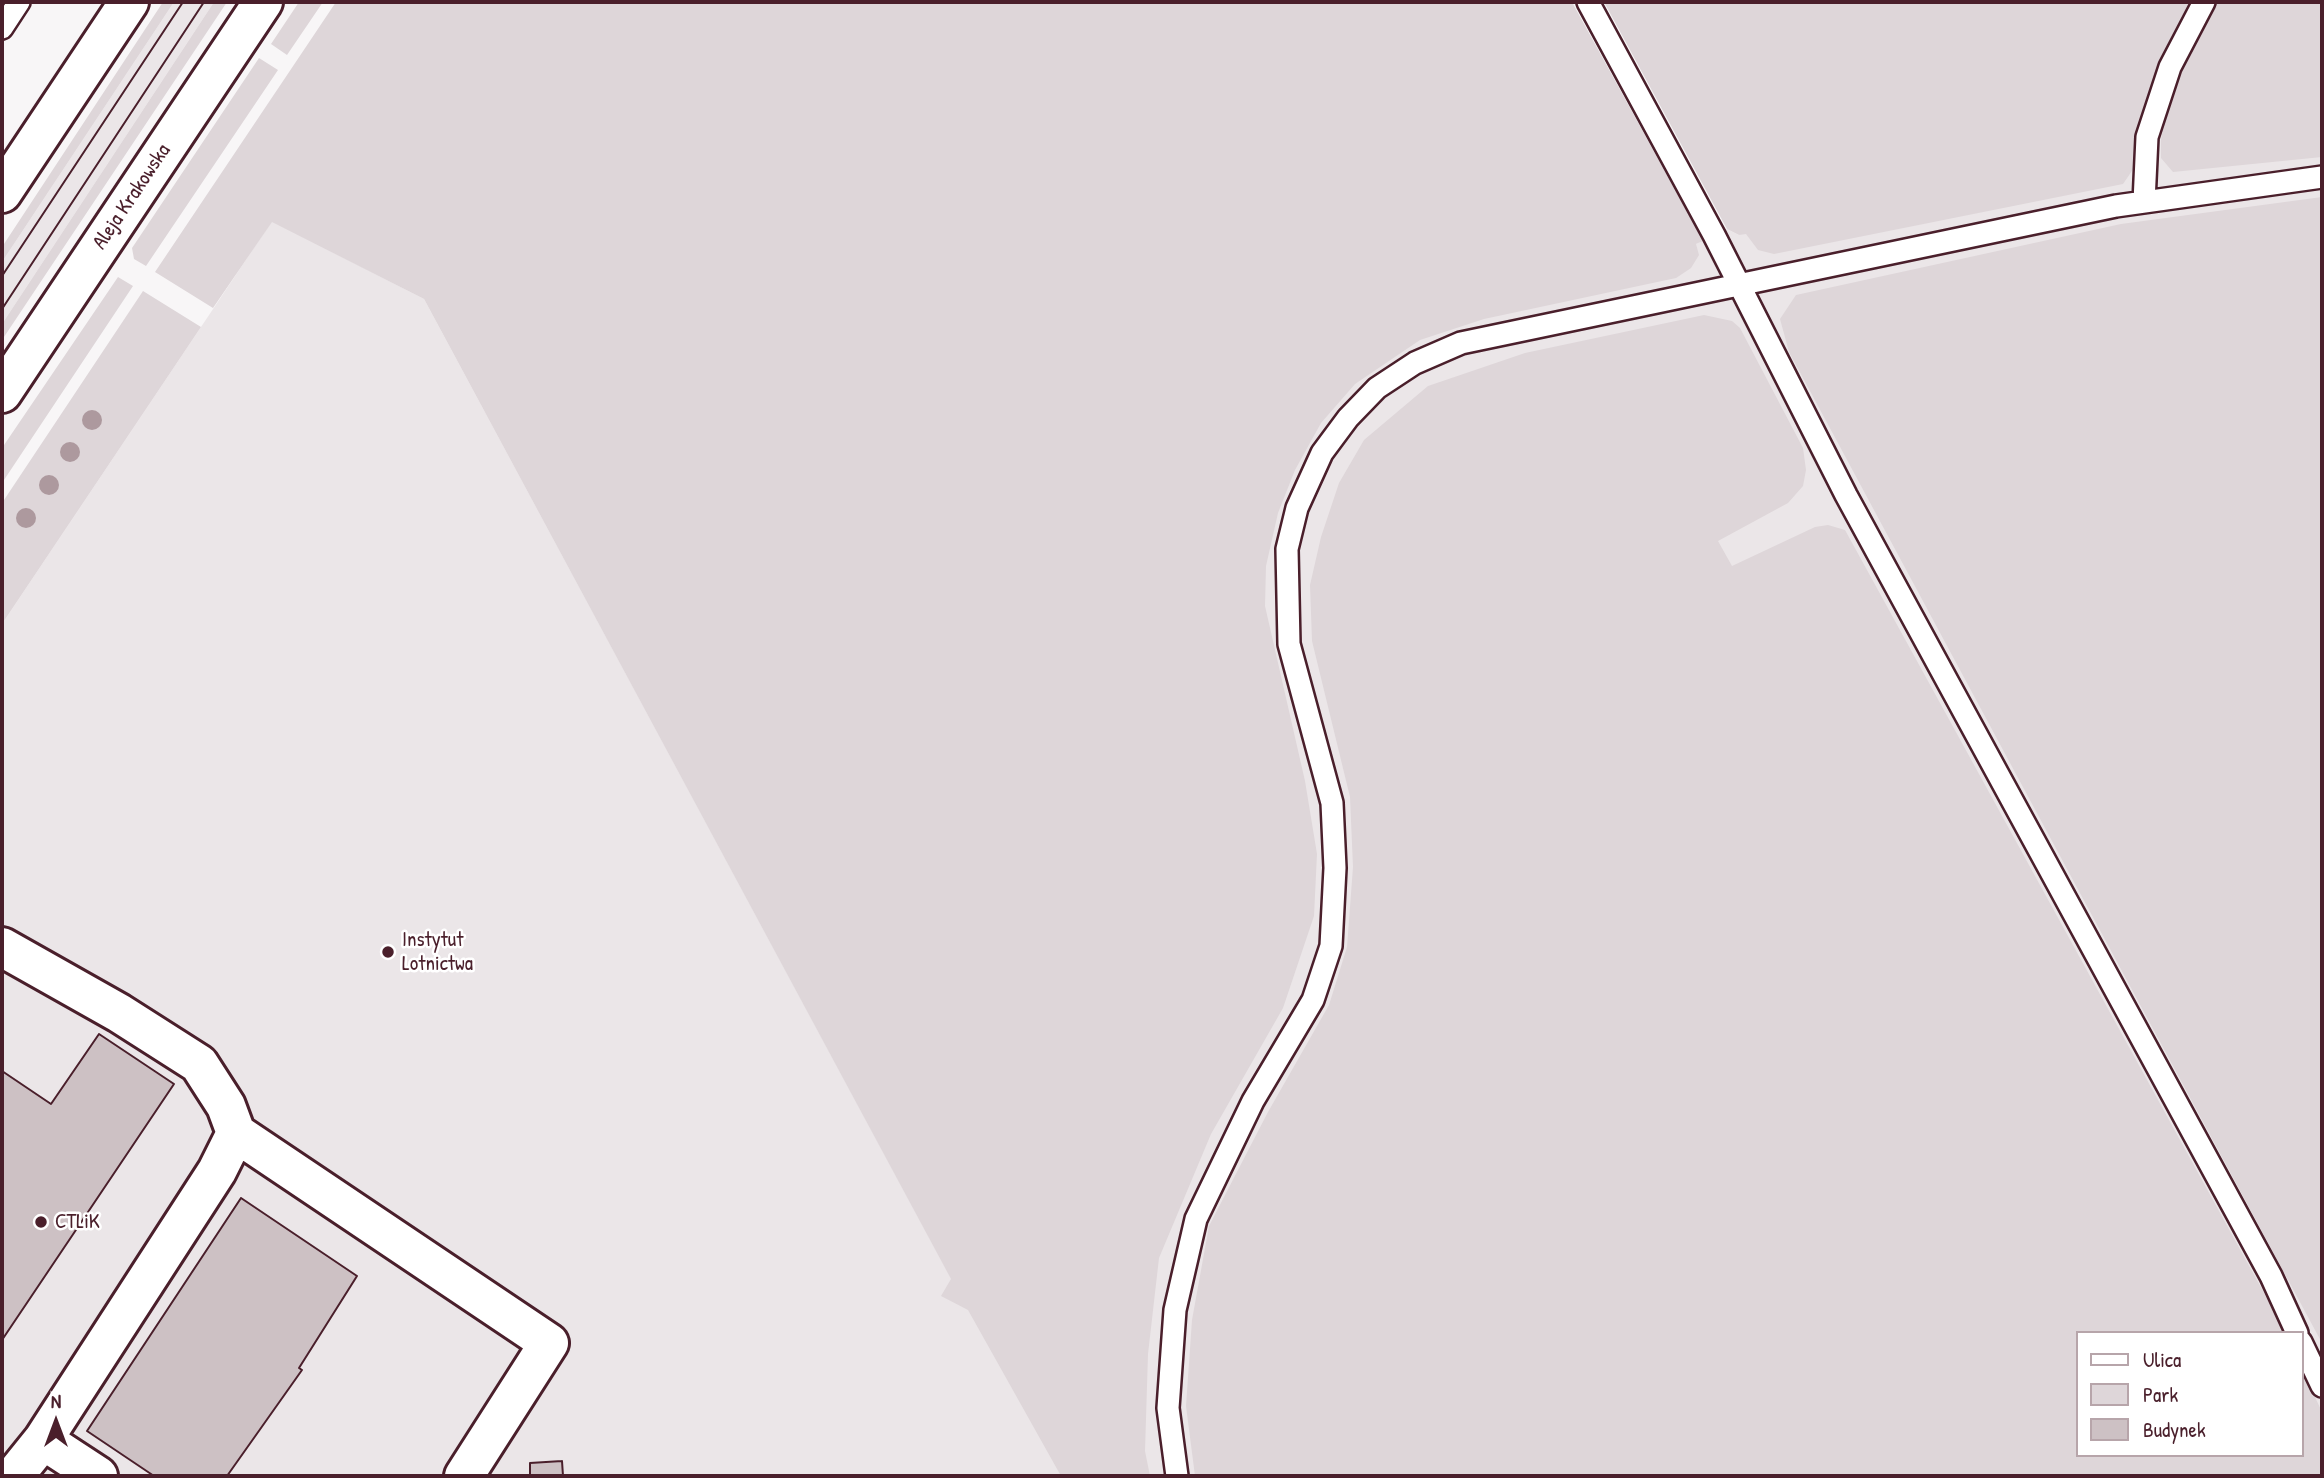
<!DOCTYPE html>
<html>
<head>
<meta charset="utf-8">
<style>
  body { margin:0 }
  #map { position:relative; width:2324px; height:1478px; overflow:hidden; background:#f8f6f7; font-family:"Patrick Hand",sans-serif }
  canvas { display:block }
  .frame { position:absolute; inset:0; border:4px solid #4a1f2b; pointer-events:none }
  .legend { position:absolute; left:2076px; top:1331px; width:228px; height:126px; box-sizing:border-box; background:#fff; border:2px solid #b7a5aa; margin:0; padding:9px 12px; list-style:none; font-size:21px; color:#4a1f2b }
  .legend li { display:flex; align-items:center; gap:14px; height:35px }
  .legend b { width:35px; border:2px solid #b7a5aa }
  .north { position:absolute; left:21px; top:1387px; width:70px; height:70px; -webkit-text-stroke:5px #fff; paint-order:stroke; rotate:0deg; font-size:19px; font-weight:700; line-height:28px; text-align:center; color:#4a1f2b }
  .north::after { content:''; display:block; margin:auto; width:24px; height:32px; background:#4a1f2b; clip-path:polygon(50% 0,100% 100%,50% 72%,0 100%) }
</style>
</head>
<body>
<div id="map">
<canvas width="2324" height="1478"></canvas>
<div class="frame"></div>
<ul class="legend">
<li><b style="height:9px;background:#fff"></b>Ulica</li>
<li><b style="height:19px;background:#ded6d9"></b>Park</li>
<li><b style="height:19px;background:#cdc1c4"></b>Budynek</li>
</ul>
<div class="north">N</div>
</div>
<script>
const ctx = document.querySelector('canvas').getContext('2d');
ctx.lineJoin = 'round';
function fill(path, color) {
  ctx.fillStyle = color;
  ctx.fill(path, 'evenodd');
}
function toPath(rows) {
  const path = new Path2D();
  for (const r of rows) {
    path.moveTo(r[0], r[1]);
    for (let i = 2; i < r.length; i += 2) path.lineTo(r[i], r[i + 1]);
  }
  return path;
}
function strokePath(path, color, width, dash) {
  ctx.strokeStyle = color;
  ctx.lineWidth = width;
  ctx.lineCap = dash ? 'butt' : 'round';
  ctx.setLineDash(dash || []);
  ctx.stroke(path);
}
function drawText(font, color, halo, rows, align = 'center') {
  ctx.font = font + ' "Patrick Hand",sans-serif';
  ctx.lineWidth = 5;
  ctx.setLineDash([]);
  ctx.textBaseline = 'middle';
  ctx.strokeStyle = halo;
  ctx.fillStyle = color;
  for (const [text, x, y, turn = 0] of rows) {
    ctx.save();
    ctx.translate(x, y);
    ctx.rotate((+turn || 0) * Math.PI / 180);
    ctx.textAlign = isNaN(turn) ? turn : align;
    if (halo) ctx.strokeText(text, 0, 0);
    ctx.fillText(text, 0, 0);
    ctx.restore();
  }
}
fill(toPath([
  [174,2,214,2,2,324,2,262],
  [2164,2,2322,2,2322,1476,2,1476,2,624,272,221,424,299,951,1278,1261,503,1384,307,1696,244,1727,229,1739,235],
  [2077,1333,2301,1333,2301,1455,2077,1455]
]), '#ebe6e8');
fill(toPath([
  [163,2,174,2,2,262,2,247],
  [214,2,227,2,2,340,2,324],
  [299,2,323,2,287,55,271,44],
  [336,2,1572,2,1703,241,1696,244,1699,255,1691,268,1676,278,1484,319,1420,340,1355,384,1321,423,1295,470,1278,513,1266,566,1265,606,1305,781,1317,854,1314,916,1283,1008,1211,1134,1159,1258,1148,1354,1145,1451,1150,1476,1061,1476,968,1310,941,1296,951,1279,424,299,272,222,213,308,155,272],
  [1604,2,2191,2,2158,67,2136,165,2123,184,1774,254,1758,250,1746,234,1739,235,1727,229],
  [2214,2,2322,2,2322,157,2173,172,2161,158,2161,139,2168,108,2187,53],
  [259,58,278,70,146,266,134,259,132,248],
  [2322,197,2322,1343,1789,352,1780,319,1796,295,2121,224],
  [118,277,133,286,2,483,2,448],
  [143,291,201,327,2,624,2,503],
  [1704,315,1732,321,1740,328,1803,448,1806,470,1803,486,1788,503,1718,541,1732,566,1815,527,1828,525,1845,530,2286,1333,2077,1333,2077,1455,2301,1455,2301,1367,2322,1412,2322,1476,1195,1476,1186,1406,1192,1320,1209,1226,1268,1112,1329,1005,1347,947,1353,867,1350,797,1312,641,1310,585,1321,537,1339,483,1364,440,1428,386,1525,353]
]), '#ded6d9');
const building = toPath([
  [99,1034,174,1084,2,1340,2,1071,51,1104,99,1034],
  [241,1198,357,1276,299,1368,302,1370,227,1476,154,1476,87,1431,241,1198],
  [562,1461,563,1476,530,1476,530,1463,562,1461]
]);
fill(building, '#cdc1c4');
strokePath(building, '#4a1f2b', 2);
const service = toPath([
  [1588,2,1714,235,1846,495,2271,1276,2297,1333],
  [2,28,19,2],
  [2144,202,2147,137,2170,67,2204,2],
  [2301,1342,2322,1386],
  [1177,1476,1168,1408,1175,1310,1196,1219,1253,1101,1313,1000,1331,946,1335,868,1332,803,1289,644,1287,549,1297,508,1322,453,1348,418,1377,388,1415,363,1461,343,2116,206,2322,177]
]);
const minor = toPath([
  [2,947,119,1013,199,1064,226,1106,236,1133,549,1343,464,1476],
  [43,1440,98,1476],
  [14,1476,43,1440,217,1171,236,1133]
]);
const secondary = toPath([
  [2,193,129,2],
  [2,393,263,2]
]);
strokePath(service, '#4a1f2b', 26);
strokePath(minor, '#4a1f2b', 44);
strokePath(secondary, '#4a1f2b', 44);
strokePath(service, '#fff', 21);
strokePath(minor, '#fff', 38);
strokePath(secondary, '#fff', 38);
strokePath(toPath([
  [2,276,183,2],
  [2,309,204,2]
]), '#4a1f2b', 2);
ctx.fillStyle = '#ad999e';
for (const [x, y] of [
  [92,420],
  [70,452],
  [49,485],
  [26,518]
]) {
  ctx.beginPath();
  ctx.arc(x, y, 10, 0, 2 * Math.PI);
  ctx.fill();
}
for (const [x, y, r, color] of [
  [388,952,7,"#4a1f2b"],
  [41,1222,7,"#4a1f2b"]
]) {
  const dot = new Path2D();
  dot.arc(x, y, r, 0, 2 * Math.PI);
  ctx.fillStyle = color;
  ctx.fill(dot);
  strokePath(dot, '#fff', 2.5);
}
drawText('21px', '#4a1f2b', '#fff', [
  ["Aleja Krakowska",132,197,-56]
]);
drawText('21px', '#4a1f2b', '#fff', [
  ["Instytut",402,940],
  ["Lotnictwa",402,964],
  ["CTLiK",55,1222]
], 'left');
</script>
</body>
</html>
